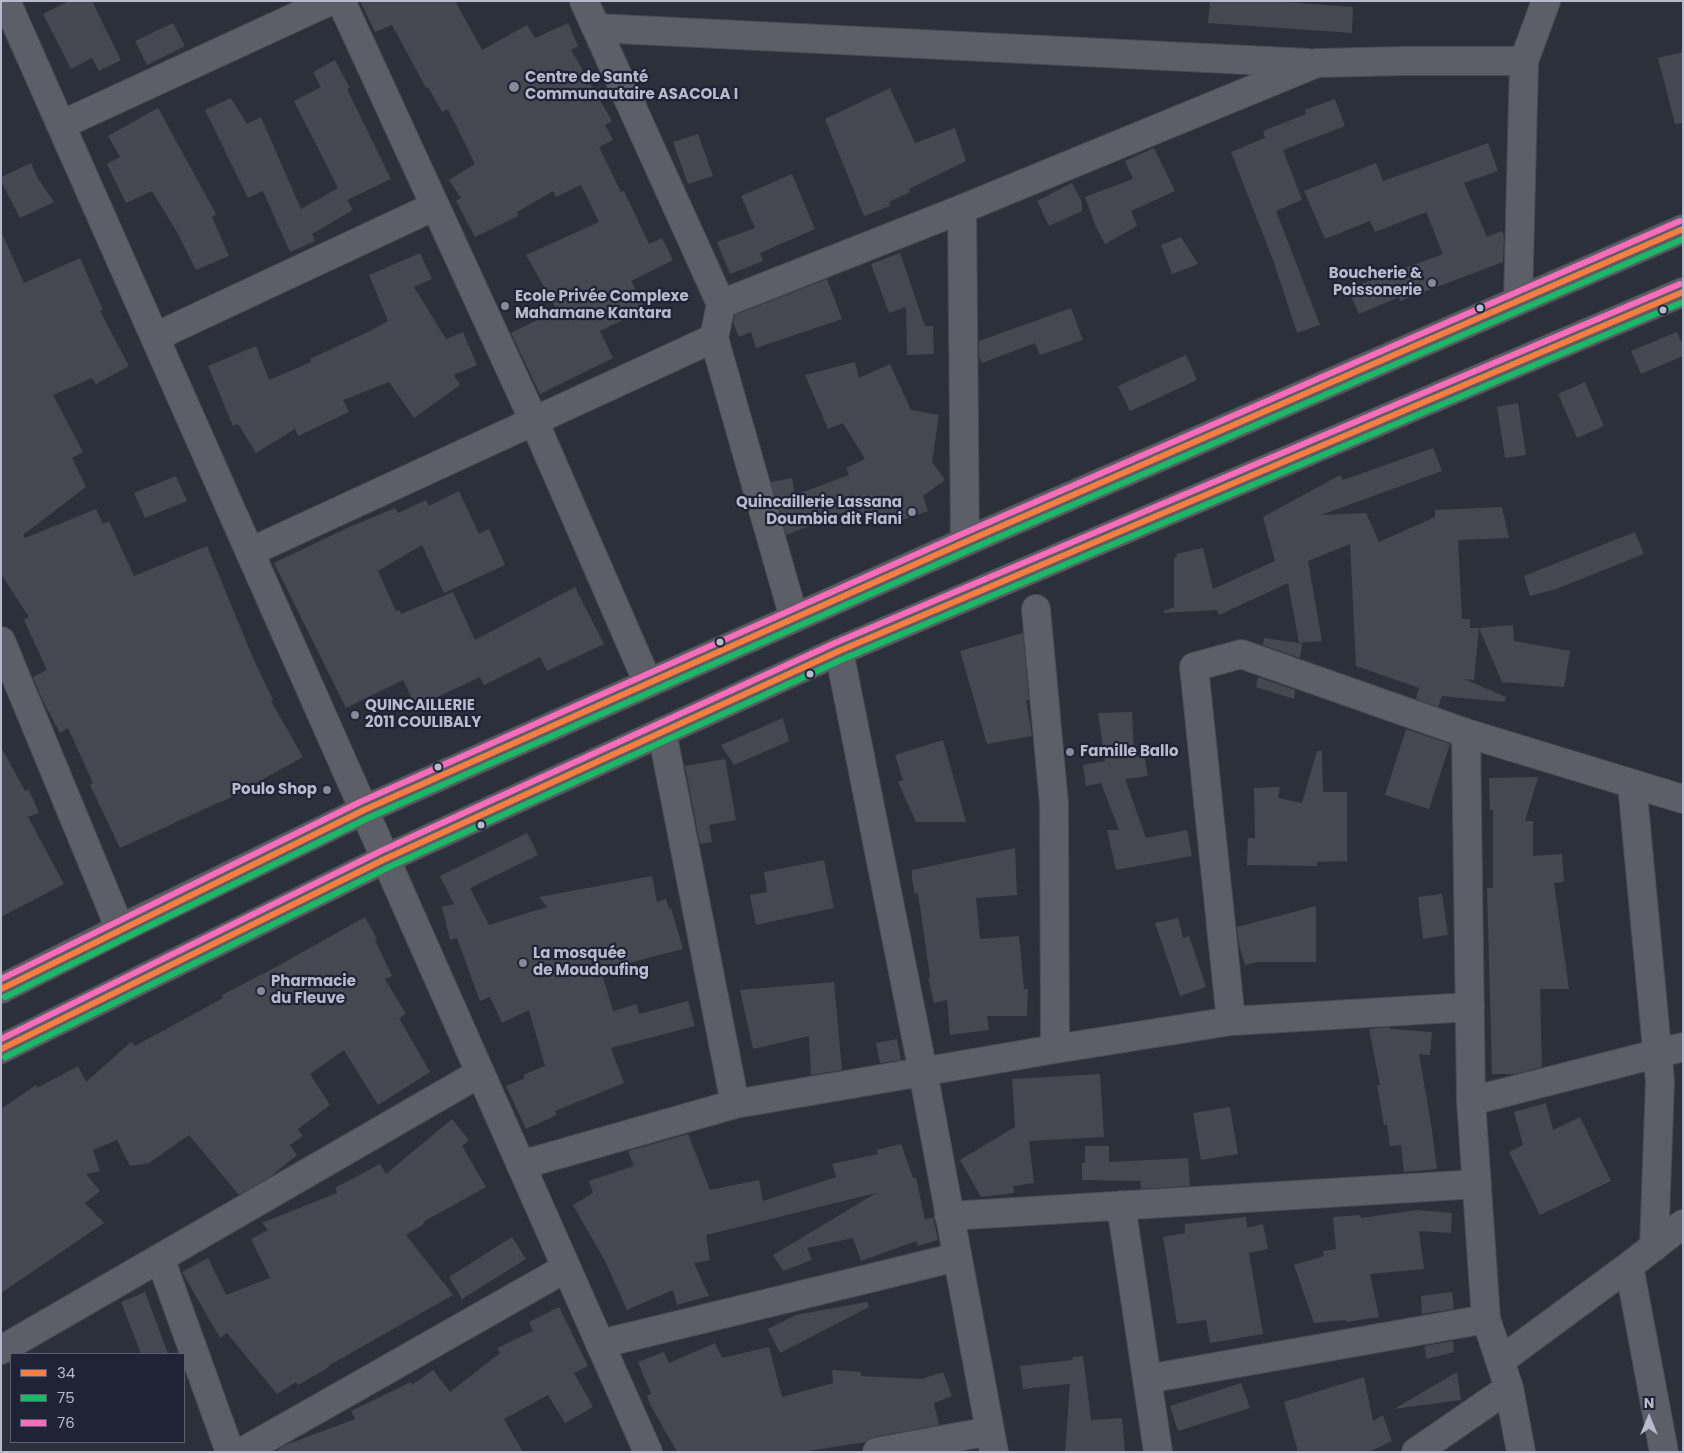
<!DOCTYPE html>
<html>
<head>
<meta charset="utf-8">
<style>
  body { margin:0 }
  #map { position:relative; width:1684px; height:1453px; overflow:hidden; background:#2c303a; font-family:Poppins,sans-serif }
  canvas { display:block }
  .frame { position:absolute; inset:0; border:2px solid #b6baca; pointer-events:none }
  .legend { position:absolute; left:10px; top:1353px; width:175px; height:90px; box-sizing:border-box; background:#1f2335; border:1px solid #5b5f71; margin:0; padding:6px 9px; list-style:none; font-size:15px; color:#b6baca }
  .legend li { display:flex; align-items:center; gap:10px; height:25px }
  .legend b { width:25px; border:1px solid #5b5f71 }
  .north { position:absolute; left:1624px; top:1393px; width:50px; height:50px; -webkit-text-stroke:4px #1f2335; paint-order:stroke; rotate:0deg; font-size:14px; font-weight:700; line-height:20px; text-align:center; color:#b6baca }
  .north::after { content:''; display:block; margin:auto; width:18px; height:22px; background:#b6baca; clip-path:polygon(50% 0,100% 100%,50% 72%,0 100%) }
</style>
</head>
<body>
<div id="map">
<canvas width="1684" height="1453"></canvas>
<div class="frame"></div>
<ul class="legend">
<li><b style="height:6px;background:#f77d43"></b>34</li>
<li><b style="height:6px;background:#1ab867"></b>75</li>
<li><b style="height:6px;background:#fb6dba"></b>76</li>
</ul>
<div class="north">N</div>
</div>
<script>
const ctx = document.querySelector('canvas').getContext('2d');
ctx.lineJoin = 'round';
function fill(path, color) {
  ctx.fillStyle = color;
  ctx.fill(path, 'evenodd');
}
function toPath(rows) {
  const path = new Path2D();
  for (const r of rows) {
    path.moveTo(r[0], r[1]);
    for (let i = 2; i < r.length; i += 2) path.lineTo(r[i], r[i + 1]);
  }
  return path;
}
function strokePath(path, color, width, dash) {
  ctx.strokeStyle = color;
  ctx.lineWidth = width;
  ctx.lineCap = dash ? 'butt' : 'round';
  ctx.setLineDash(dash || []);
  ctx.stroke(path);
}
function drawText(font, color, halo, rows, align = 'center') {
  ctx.font = font + ' Poppins,sans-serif';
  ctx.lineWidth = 4.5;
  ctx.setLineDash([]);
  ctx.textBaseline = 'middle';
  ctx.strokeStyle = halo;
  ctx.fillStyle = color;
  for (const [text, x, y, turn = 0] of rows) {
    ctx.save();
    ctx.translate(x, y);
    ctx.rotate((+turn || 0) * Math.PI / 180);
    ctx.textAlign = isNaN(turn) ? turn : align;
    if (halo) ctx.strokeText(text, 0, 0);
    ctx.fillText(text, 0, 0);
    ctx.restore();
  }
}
fill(toPath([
  [69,1,92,1,121,60,99,71,92,58,71,69,43,14],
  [360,1,455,1,482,50,527,25,535,38,568,23,578,46,571,50,612,121,605,125,613,140,599,147,621,192,624,191,649,244,662,238,673,260,631,281,645,309,600,331,613,358,540,394,511,333,557,310,526,255,599,222,581,185,556,197,553,191,517,212,518,216,475,237,456,201,461,198,449,180,475,164,448,109,442,112,428,87,426,88,392,25,375,32],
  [1210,1,1271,1,1353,7,1352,33,1208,23],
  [173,23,185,46,147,65,135,41],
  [1683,52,1683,123,1675,124,1658,58],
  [335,60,350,88,347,89,391,179,347,200,353,210,312,234,315,241,290,252,263,191,248,198,205,110,231,98,247,124,261,117,301,209,338,188,294,101,321,87,313,72],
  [890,88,915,143,955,128,966,161,909,189,910,192,889,202,890,206,864,216,825,119],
  [1335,99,1345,126,1283,150,1302,200,1276,211,1320,325,1297,333,1273,260,1231,152,1265,138,1263,131,1306,114,1305,110],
  [158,108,216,214,212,217,229,256,196,270,178,234,152,191,126,203,107,164,120,157,108,136],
  [698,134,713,176,688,184,673,142],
  [1488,143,1498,171,1464,183,1487,237,1502,231,1504,236,1503,262,1400,301,1399,297,1359,314,1348,289,1443,254,1426,212,1375,232,1370,221,1325,239,1304,191,1376,163,1383,181],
  [1154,148,1175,191,1131,211,1137,226,1105,244,1096,227,1085,197,1133,179,1125,161],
  [31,163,37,177,54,202,20,218,1,181,1,177],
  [792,174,815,229,760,253,763,261,730,274,717,242,755,228,741,196],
  [1072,183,1082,202,1082,211,1049,226,1037,201],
  [1,231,24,283,80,258,103,310,100,311,129,366,96,384,92,378,53,395,83,452,72,458,86,487,23,535,25,538,96,509,103,524,109,521,134,576,207,546,253,658,273,700,271,701,303,757,222,802,222,801,120,848,90,785,93,783,68,728,60,733,42,699,33,677,47,670,24,620,29,617,1,574],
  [1181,237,1198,264,1172,274,1161,245],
  [420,253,432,279,414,287,446,339,463,332,477,365,454,375,460,385,414,418,389,382,343,400,349,412,298,436,295,429,256,453,238,424,233,426,208,366,256,346,269,380,311,362,310,359,370,331,388,321,369,275],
  [900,253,925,326,933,326,934,354,907,355,906,307,889,313,871,264],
  [827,279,842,319,756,348,751,332,739,337,733,323,735,315],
  [1071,308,1083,340,1040,355,1035,343,982,363,979,356,979,341],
  [1677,332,1683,345,1683,356,1641,374,1631,351],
  [1186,355,1197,380,1130,411,1118,386],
  [855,362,859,378,890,364,911,410,939,415,932,462,945,480,923,496,928,511,891,524,886,513,868,524,857,507,786,535,771,482,792,478,795,495,849,475,846,468,865,459,843,423,828,429,805,375],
  [1585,382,1604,426,1577,438,1558,394],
  [1518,403,1526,455,1505,458,1497,407],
  [1433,448,1442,471,1321,515,1366,513,1379,542,1435,517,1435,510,1502,507,1509,538,1458,540,1462,619,1470,619,1470,628,1479,628,1474,680,1464,679,1506,697,1504,702,1442,696,1438,707,1416,699,1419,688,1356,666,1350,544,1308,561,1322,641,1299,643,1302,644,1300,658,1263,645,1264,638,1299,643,1288,583,1219,615,1217,610,1164,613,1164,611,1174,607,1174,558,1177,557,1176,554,1203,548,1213,589,1275,561,1263,517,1340,475,1343,480],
  [176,476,187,501,145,518,134,493],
  [459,491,479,534,489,529,505,565,444,593,422,545,378,571,396,611,399,610,401,614,453,592,475,640,575,587,604,644,547,671,540,657,484,685,480,677,416,707,403,680,346,708,274,563,347,528,395,508,398,513,426,500,429,506],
  [1635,532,1644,554,1556,589,1530,596,1524,576],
  [1513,625,1514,641,1570,651,1564,687,1502,682,1479,628],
  [1023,633,1029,700,1026,700,1032,736,987,744,960,651],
  [1258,677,1295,690,1294,699,1256,687],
  [1132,712,1134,756,1144,755,1148,776,1125,779,1146,838,1187,830,1192,856,1116,870,1107,830,1119,830,1101,783,1086,786,1083,765,1105,761,1098,713],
  [783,718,789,741,734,765,721,745],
  [1406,729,1450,744,1429,809,1385,795],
  [943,740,966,822,916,822,898,782,903,780,895,755],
  [1,747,25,791,29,790,39,813,28,817,64,884,1,917],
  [1317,751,1322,751,1323,792,1347,792,1347,861,1317,862,1317,866,1247,865,1248,838,1255,838,1254,788,1280,787,1278,798,1302,803],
  [725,759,736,820,709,825,712,842,700,844,685,766],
  [1538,777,1525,821,1533,821,1533,856,1562,854,1564,882,1554,883,1569,989,1540,989,1542,1067,1515,1074,1492,1074,1487,888,1493,888,1493,810,1490,810,1489,778],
  [527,833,538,855,470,888,489,925,547,907,539,897,652,876,657,902,666,899,669,909,671,908,683,949,601,970,613,1011,637,1004,639,1014,688,1001,695,1026,611,1048,624,1083,555,1111,557,1115,526,1129,506,1086,525,1078,523,1075,545,1066,529,1010,502,1023,490,997,480,1001,457,938,450,940,442,907,454,904,440,876],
  [1015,848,1017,895,976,898,980,939,1019,936,1024,989,1028,989,1027,1016,987,1016,989,1030,950,1035,947,1000,934,1003,928,977,930,977,918,893,915,894,912,879,912,870],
  [824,860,834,908,756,925,750,895,767,892,764,872],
  [1442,894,1448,935,1423,939,1418,897],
  [1316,906,1316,962,1257,962,1245,965,1239,945,1237,927],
  [365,917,377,939,375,940,392,976,385,979,406,1014,399,1018,430,1072,378,1105,344,1050,310,1074,330,1105,298,1129,303,1136,290,1145,297,1155,270,1177,239,1195,189,1135,149,1163,130,1166,117,1140,93,1150,100,1171,86,1174,100,1191,85,1203,104,1223,1,1293,1,1109,36,1085,37,1088,78,1066,86,1082,131,1042,135,1046,223,998,222,995,278,966],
  [1178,918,1183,938,1189,936,1206,987,1180,996,1155,923],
  [834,982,842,1070,811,1075,809,1036,753,1049,740,990],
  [1390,1027,1390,1029,1432,1032,1430,1055,1419,1054,1432,1130,1437,1169,1404,1172,1401,1145,1390,1146,1387,1125,1384,1125,1377,1085,1380,1085,1369,1029],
  [897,1039,901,1060,880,1063,876,1043],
  [1100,1074,1104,1137,1029,1141,1034,1183,1013,1186,1014,1193,981,1197,960,1160,1015,1127,1012,1079],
  [1546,1103,1553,1130,1580,1117,1611,1181,1540,1215,1509,1152,1523,1145,1514,1112],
  [1230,1107,1238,1154,1201,1160,1193,1113],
  [452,1119,469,1140,462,1146,486,1187,423,1222,424,1224,406,1235,453,1295,328,1366,329,1367,298,1385,296,1382,277,1394,227,1333,220,1338,182,1272,208,1258,226,1295,270,1278,251,1239,268,1230,262,1223,337,1193,335,1188,380,1164,386,1174],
  [688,1134,710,1190,759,1180,763,1201,836,1177,832,1164,878,1154,877,1150,901,1144,913,1178,916,1178,925,1220,933,1217,938,1240,918,1246,916,1241,861,1261,853,1238,807,1248,812,1260,783,1271,773,1255,876,1193,706,1235,710,1260,694,1263,709,1296,677,1305,673,1290,627,1310,605,1261,573,1205,593,1193,589,1181,634,1166,628,1151],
  [1085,1146,1109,1146,1109,1162,1188,1158,1190,1186,1141,1189,1140,1181,1082,1180,1082,1163,1085,1163],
  [1417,1210,1452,1213,1451,1233,1419,1231,1424,1269,1370,1274,1379,1317,1347,1322,1346,1320,1314,1323,1294,1265,1324,1256,1323,1251,1336,1249,1333,1217,1360,1215,1361,1218],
  [1246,1217,1247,1228,1263,1224,1268,1249,1249,1253,1263,1334,1210,1343,1206,1320,1177,1324,1163,1237,1185,1233,1185,1224],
  [512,1237,526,1259,462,1299,449,1277],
  [145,1292,168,1354,141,1354,121,1302],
  [1452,1292,1454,1309,1422,1314,1421,1296],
  [867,1302,869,1307,780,1353,768,1329,796,1315],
  [559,1307,588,1366,574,1373,593,1407,565,1423,548,1395,504,1419,523,1452,275,1452,283,1446,355,1419,351,1411,411,1382,412,1385,433,1370,450,1392,500,1353,497,1348,533,1331,529,1322],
  [1453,1341,1454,1352,1426,1359,1425,1346],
  [715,1343,722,1358,769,1347,782,1397,833,1383,832,1370,861,1372,861,1376,922,1379,943,1372,952,1396,934,1403,939,1425,874,1437,866,1442,802,1452,677,1452,651,1406,647,1396,651,1394,638,1362,664,1352,669,1363],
  [1083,1356,1091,1420,1122,1418,1125,1452,1065,1452,1070,1384,1023,1389,1020,1366,1072,1360,1073,1357],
  [1457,1372,1461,1400,1394,1409],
  [1364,1377,1373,1421,1383,1415,1392,1441,1369,1452,1298,1452,1284,1402],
  [1241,1383,1250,1408,1178,1431,1170,1406]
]), '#454850');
const minor = toPath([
  [341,1,534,421,648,683],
  [584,1,721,304,714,338,794,618],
  [596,28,1308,63],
  [61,125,330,1],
  [962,209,965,542],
  [1518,301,1524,61],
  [721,304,962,209,1317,63,1404,61,1524,61,1546,1],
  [155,337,435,206],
  [250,552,714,338],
  [1036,609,1054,804,1055,1049],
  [1,641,120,929],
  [839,651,923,1072,994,1452],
  [662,732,735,1104],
  [1466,733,1471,1101,1486,1319,1509,1388,1521,1452],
  [1632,784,1660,1081,1654,1247],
  [1231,1021,1194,667,1241,654,1466,733,1683,799],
  [1471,1101,1683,1047],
  [521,1165,735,1104,1055,1049,1231,1021,1470,1007],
  [1121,1205,1158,1452],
  [949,1216,1477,1184],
  [160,1258,230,1452],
  [1629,1266,1664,1452],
  [600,1344,957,1257],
  [1,1350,480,1073],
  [1500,1361,1629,1266,1683,1224],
  [1147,1379,1486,1319],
  [242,1452,566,1268],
  [877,1452,990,1431],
  [1416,1452,1509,1388]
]);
const tertiary = toPath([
  [6,1,648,1452]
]);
const trunk = toPath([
  [1,989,120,929,364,810,965,542,1683,229],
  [1,1049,385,859,839,651,1683,292]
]);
strokePath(minor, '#484b53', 30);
strokePath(tertiary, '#484b53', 30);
strokePath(trunk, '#494c55', 30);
strokePath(minor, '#5c5e68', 28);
strokePath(tertiary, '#5c5e68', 28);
strokePath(trunk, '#5d5e65', 28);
strokePath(toPath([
  [1,989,364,810,965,542,1683,229],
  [1,1049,385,859,839,651,1683,292]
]), '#f77d43', 6);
strokePath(toPath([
  [5,997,368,818,969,550,1683,239],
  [5,1057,389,867,843,659,1683,302]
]), '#1ab867', 6);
strokePath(toPath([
  [1,979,360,802,962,534,1680,221],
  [1,1039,381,851,835,643,1680,284]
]), '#fb6dba', 6);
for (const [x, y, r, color] of [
  [514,87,6,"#868a98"],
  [1432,283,5,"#868a98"],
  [505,306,5,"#868a98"],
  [1480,308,4.5,"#b6baca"],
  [1663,310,4.5,"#b6baca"],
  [912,512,5,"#868a98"],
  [720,642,4.5,"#b6baca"],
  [810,674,4.5,"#b6baca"],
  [355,715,5,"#868a98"],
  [1070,752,5,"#868a98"],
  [438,767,4.5,"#b6baca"],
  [327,790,5,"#868a98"],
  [481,825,4.5,"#b6baca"],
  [523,963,5,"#868a98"],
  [261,991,5,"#868a98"]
]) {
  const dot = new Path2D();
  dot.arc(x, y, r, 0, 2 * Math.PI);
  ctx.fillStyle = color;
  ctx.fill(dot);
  strokePath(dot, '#1f2335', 2);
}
drawText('bold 15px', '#b6baca', '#1f2335', [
  ["Centre de Santé",525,78],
  ["Communautaire ASACOLA I",525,95],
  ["Boucherie &",1422,274,"right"],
  ["Poissonerie",1422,291,"right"],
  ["Ecole Privée Complexe",515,297],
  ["Mahamane Kantara",515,314],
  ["Quincaillerie Lassana",902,503,"right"],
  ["Doumbia dit Flani",902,520,"right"],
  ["QUINCAILLERIE",365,706],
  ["2011 COULIBALY",365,723],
  ["Famille Ballo",1080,752],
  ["Poulo Shop",317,790,"right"],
  ["La mosquée",533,954],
  ["de Moudoufing",533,971],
  ["Pharmacie",271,982],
  ["du Fleuve",271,999]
], 'left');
</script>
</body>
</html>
